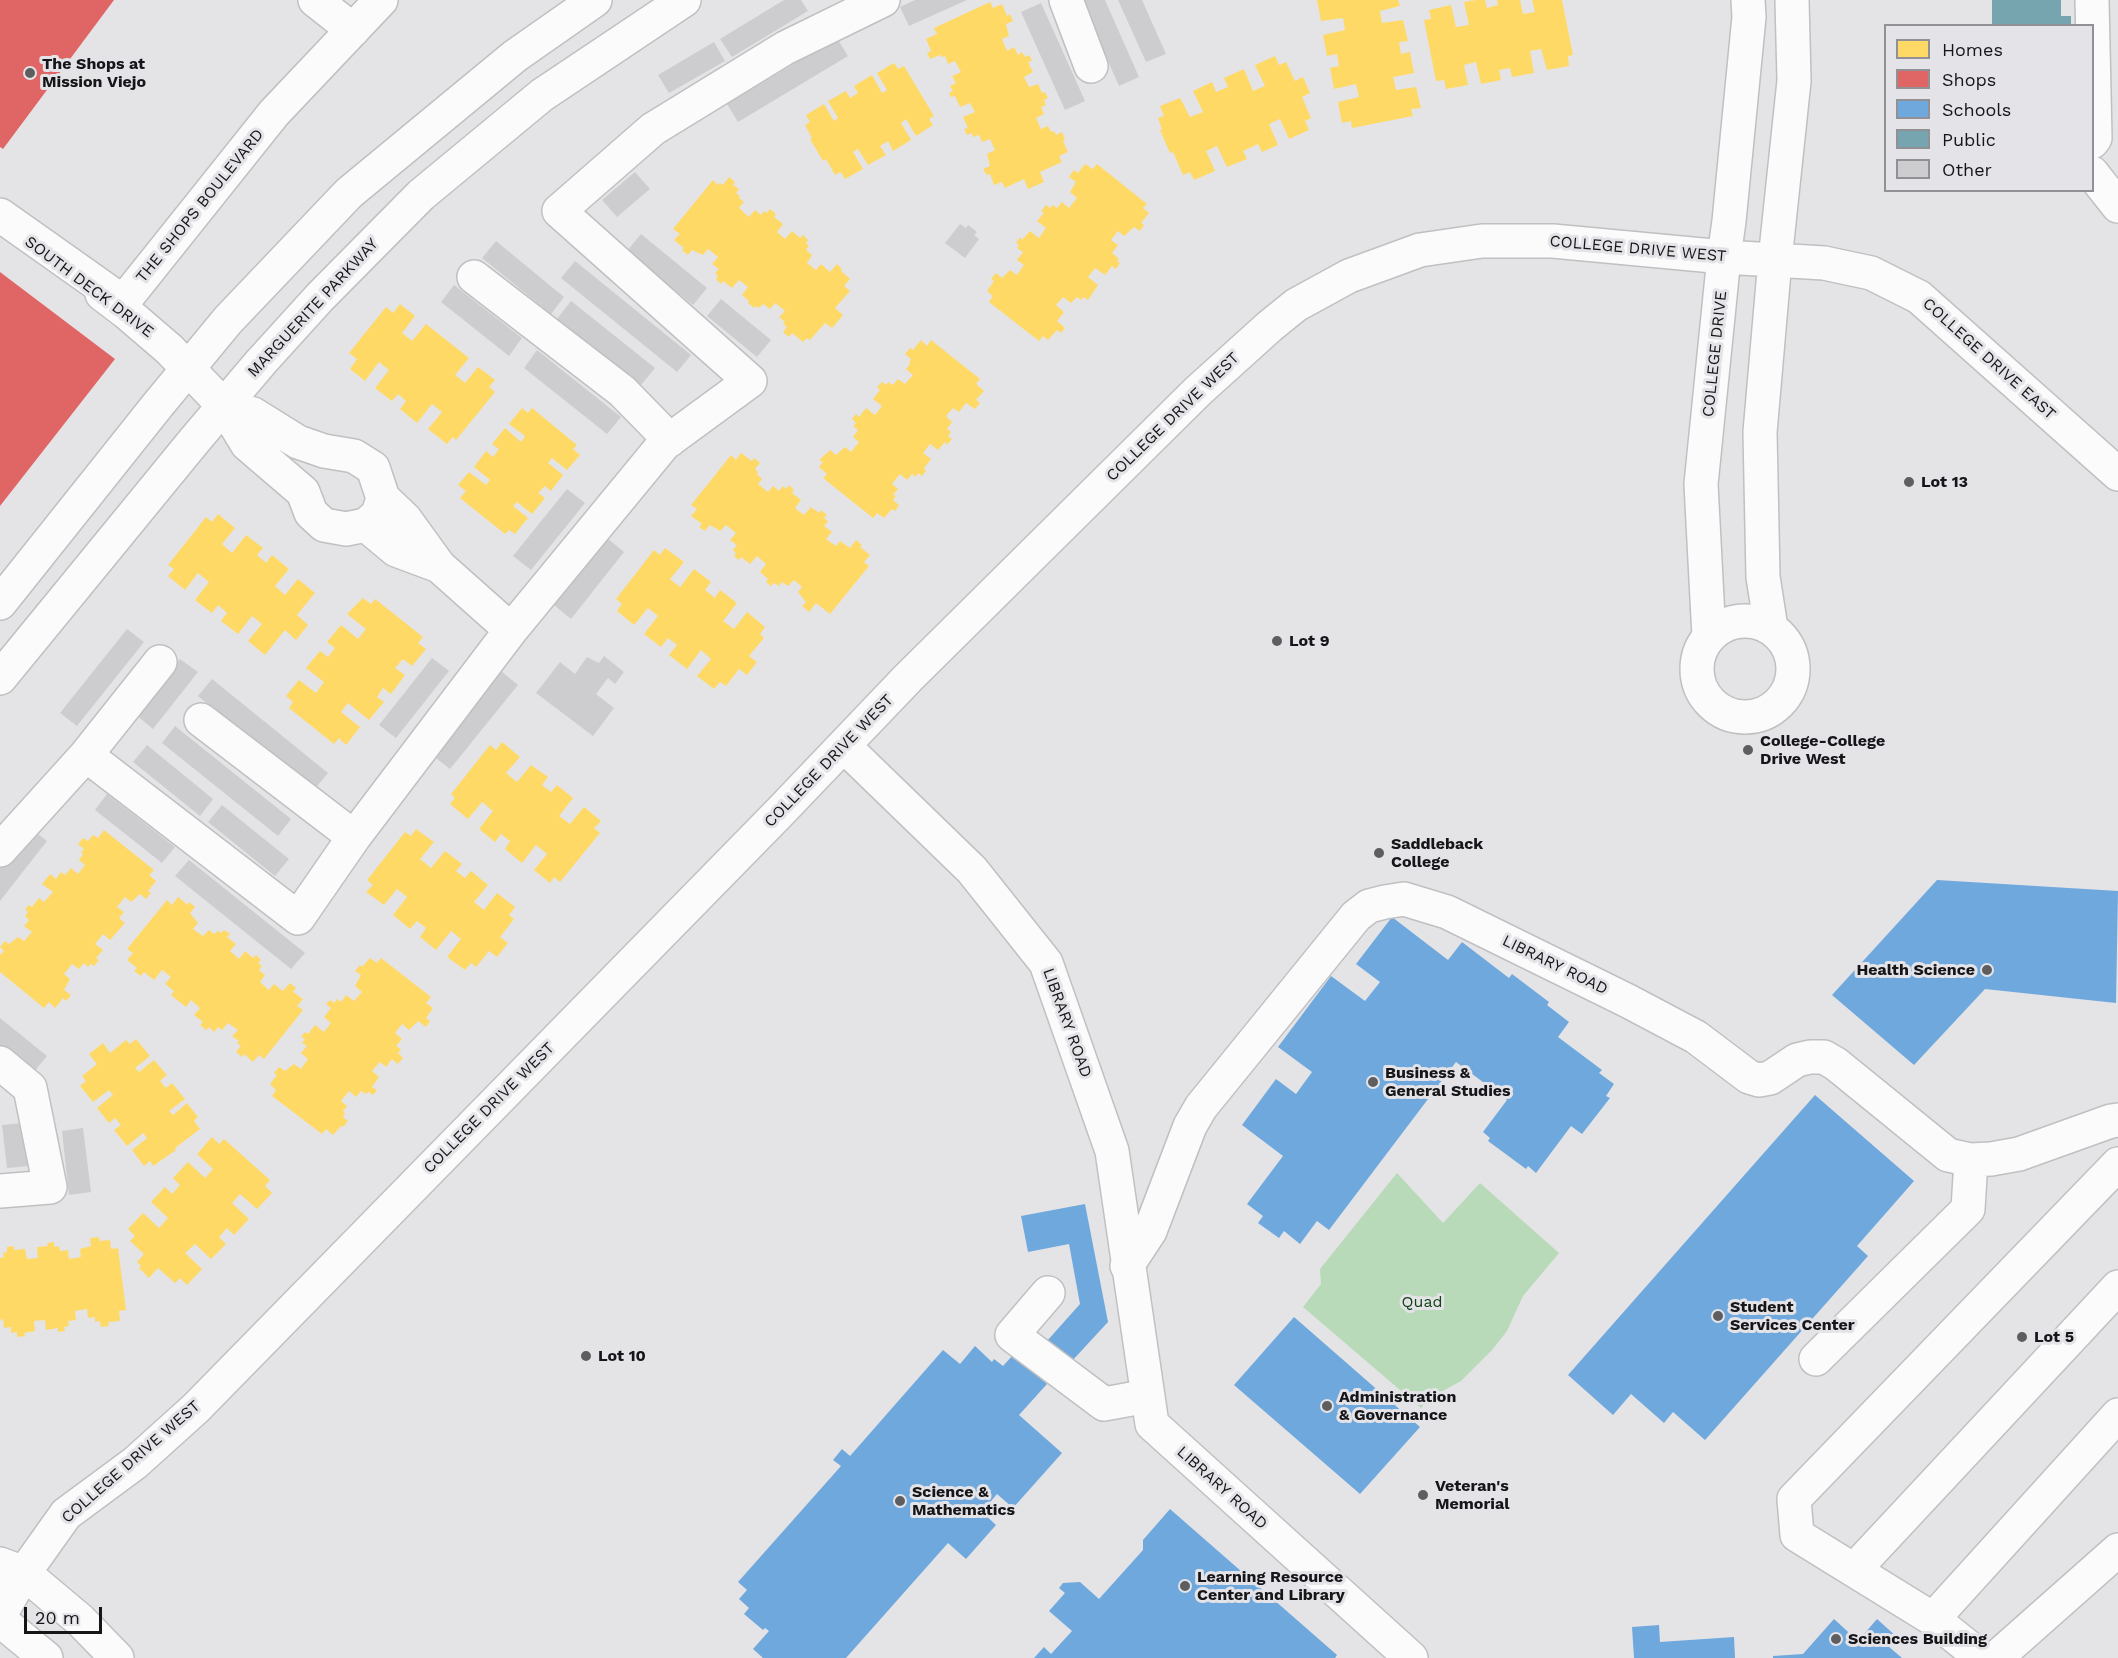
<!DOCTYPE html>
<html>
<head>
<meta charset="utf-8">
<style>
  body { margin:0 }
  #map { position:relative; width:2118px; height:1658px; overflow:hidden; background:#e4e4e7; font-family:"Work Sans",sans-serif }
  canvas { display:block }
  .legend { position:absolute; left:1884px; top:24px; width:210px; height:168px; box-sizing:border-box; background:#e3e3e8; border:2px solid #919195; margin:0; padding:8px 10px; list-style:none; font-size:18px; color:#161618 }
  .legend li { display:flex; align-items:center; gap:12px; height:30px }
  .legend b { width:30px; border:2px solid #919195 }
  .scale { position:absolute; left:24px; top:1607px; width:78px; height:27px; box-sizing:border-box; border:3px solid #161618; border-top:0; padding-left:8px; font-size:18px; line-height:21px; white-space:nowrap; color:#161618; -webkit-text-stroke:4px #e3e3e8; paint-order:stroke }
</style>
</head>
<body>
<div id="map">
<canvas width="2118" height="1658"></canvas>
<ul class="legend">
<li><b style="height:16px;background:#ffd966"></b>Homes</li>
<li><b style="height:16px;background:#e06666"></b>Shops</li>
<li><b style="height:16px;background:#6fa8dc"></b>Schools</li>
<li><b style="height:16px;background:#76a5af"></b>Public</li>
<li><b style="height:16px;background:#cdccce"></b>Other</li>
</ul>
<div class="scale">20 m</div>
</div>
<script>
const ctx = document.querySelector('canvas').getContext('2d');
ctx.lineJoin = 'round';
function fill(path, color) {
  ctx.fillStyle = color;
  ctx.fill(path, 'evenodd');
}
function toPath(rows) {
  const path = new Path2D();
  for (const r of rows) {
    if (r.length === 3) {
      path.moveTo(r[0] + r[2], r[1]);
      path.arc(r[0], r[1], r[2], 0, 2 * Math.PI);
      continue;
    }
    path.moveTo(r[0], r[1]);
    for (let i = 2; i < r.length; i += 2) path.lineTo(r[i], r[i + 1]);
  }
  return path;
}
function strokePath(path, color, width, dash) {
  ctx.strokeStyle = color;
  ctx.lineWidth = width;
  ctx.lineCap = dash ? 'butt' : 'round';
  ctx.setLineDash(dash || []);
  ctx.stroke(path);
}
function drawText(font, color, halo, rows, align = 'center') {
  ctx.font = font + ' "Work Sans",sans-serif';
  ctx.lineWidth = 6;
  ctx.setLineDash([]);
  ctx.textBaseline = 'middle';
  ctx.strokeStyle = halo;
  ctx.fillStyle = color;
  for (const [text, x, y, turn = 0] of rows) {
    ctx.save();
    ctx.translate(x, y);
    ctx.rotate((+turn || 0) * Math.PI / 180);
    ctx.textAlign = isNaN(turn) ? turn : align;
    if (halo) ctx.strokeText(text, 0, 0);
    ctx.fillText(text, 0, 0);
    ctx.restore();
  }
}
fill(toPath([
  [1397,1173,1443,1223,1480,1183,1559,1253,1523,1296,1507,1331,1492,1350,1461,1381,1430,1398,1421,1408,1303,1307,1321,1284,1320,1269]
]), '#b8dab8');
fill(toPath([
  [1317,0,1398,0,1400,6,1380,11,1382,23,1403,20,1408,41,1399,42,1401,54,1410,52,1414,73,1393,77,1396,90,1416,87,1421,108,1411,109,1413,116,1352,128,1351,121,1342,123,1338,102,1359,97,1356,84,1334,89,1330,68,1339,66,1337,54,1327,56,1323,35,1345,30,1343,18,1321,21],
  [1476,0,1485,0,1487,8,1498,5,1497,0,1520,0,1523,14,1535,12,1532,0,1562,0,1573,55,1568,56,1569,66,1547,70,1541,49,1530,51,1534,73,1512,77,1510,68,1499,70,1501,80,1481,84,1476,62,1464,65,1468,85,1446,89,1444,80,1436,81,1424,20,1431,19,1429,10,1451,5,1456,27,1469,25,1464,2],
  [990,2,993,8,1002,4,1007,16,1010,14,1013,21,1006,24,1009,36,1002,39,1007,51,1014,47,1018,55,1022,52,1025,57,1029,55,1032,61,1028,62,1033,72,1024,77,1029,87,1038,84,1042,93,1045,92,1048,98,1044,100,1046,105,1041,107,1044,114,1036,118,1041,129,1048,126,1051,132,1054,131,1056,135,1062,132,1065,139,1063,141,1068,152,1059,156,1062,162,1040,172,1044,182,1028,189,1024,179,1005,188,1002,182,994,185,990,174,987,175,983,169,990,166,987,154,995,150,990,139,982,142,979,135,973,137,972,133,967,135,964,129,968,128,963,117,975,112,970,103,960,107,955,96,951,97,949,93,953,91,950,86,956,83,952,76,961,72,955,61,948,64,945,56,941,57,940,55,930,59,927,53,931,51,926,39,937,34,934,28],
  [1275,56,1279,65,1286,62,1295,81,1303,77,1310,93,1302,97,1311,118,1305,121,1309,130,1289,139,1280,119,1269,124,1278,145,1262,152,1258,144,1243,151,1247,159,1227,167,1217,146,1206,151,1215,171,1194,180,1190,172,1183,175,1173,152,1170,153,1160,130,1162,129,1158,118,1164,116,1160,106,1180,98,1190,117,1203,112,1193,91,1212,82,1216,92,1228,87,1224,78,1244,69,1253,91,1265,86,1255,65],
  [894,63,898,69,904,66,934,116,929,119,933,125,916,136,906,119,901,123,911,140,893,151,888,141,880,146,886,155,868,165,858,149,853,152,863,169,845,179,841,172,835,175,826,159,823,161,810,139,812,138,805,125,810,122,806,115,824,104,834,121,838,118,828,101,846,91,850,98,858,93,854,86,872,75,882,93,887,90,877,73],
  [1085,164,1093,169,1097,164,1147,204,1143,208,1149,213,1141,223,1144,225,1140,231,1134,227,1124,236,1118,231,1111,240,1118,245,1112,253,1119,259,1117,261,1120,263,1116,269,1112,266,1105,275,1095,268,1088,277,1098,285,1088,300,1084,297,1081,300,1077,297,1071,303,1063,297,1056,305,1064,312,1057,321,1065,328,1061,333,1057,330,1048,340,1043,336,1039,341,989,302,993,296,987,291,994,281,991,279,996,273,1002,278,1010,270,1017,275,1024,265,1017,260,1023,252,1017,248,1019,245,1016,243,1020,237,1022,240,1030,231,1039,238,1046,228,1037,221,1044,213,1041,211,1046,205,1050,208,1053,205,1057,208,1062,202,1069,208,1077,198,1070,192,1076,182,1069,177,1074,170,1078,173],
  [729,177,735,182,733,185,739,189,736,193,740,196,739,198,744,202,739,208,749,217,755,210,761,215,764,211,767,213,770,209,776,214,774,217,783,224,777,232,785,239,792,231,800,238,803,235,808,240,806,243,809,246,806,250,812,255,807,263,816,270,821,264,830,272,837,264,842,269,841,271,850,279,844,286,850,291,835,308,843,315,832,328,825,323,810,340,807,338,803,342,792,333,789,337,783,332,787,327,783,324,785,322,779,317,785,311,775,303,770,309,763,304,759,308,756,306,754,308,748,303,749,301,742,295,748,287,739,280,732,288,723,281,721,284,716,279,718,276,715,273,719,269,712,264,718,257,708,249,703,255,692,250,688,255,682,250,684,248,674,240,680,234,673,229,713,180,718,185,720,183,723,185],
  [400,304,415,316,402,333,412,341,426,324,469,358,455,375,465,383,478,367,495,380,489,387,495,392,456,440,453,437,447,444,428,429,442,412,432,404,417,423,400,409,406,401,398,394,392,401,375,388,389,370,379,362,365,381,350,369,357,359,349,353,386,307,393,313],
  [921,340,927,346,931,340,980,379,976,384,984,391,976,400,980,403,975,409,966,403,959,412,953,408,946,416,952,422,947,429,951,432,948,436,952,439,947,445,945,442,938,450,930,444,923,453,931,459,924,468,926,471,922,476,918,473,916,477,912,474,907,480,900,474,892,484,898,489,893,495,896,496,893,500,899,505,895,511,892,509,884,518,877,513,873,518,823,478,827,474,819,467,823,462,819,460,830,450,836,455,845,447,851,452,859,442,853,437,858,430,853,426,856,423,852,419,856,414,859,417,866,408,875,415,882,406,873,399,880,390,877,387,882,382,886,385,888,382,893,385,898,379,905,384,913,375,906,369,910,364,909,362,911,359,905,354,910,348,913,350],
  [522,408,528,413,532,408,577,445,573,449,580,455,567,470,552,458,548,463,563,475,551,491,545,486,538,493,545,498,532,514,517,502,513,506,528,518,515,534,509,530,505,534,460,498,466,491,458,485,469,472,486,485,490,480,474,467,486,451,493,457,499,449,492,444,505,428,521,442,525,436,509,424],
  [741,453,752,461,754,458,760,463,755,469,758,472,757,474,762,479,758,484,768,492,773,486,779,491,783,486,786,489,789,485,794,490,792,493,801,500,795,508,804,515,811,507,819,513,821,510,827,515,824,518,828,521,824,526,832,532,826,539,836,546,840,541,850,548,856,540,862,545,860,547,870,555,864,562,869,566,830,614,816,603,809,612,802,606,806,602,798,592,802,587,794,580,788,586,782,582,779,586,774,583,771,586,766,582,768,579,760,572,766,564,757,556,750,564,741,557,739,560,734,556,736,553,733,550,737,545,730,540,736,533,726,525,720,531,710,525,705,531,699,527,702,524,691,516,697,509,691,505,731,455,736,460],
  [218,514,235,528,222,544,232,553,246,535,263,548,257,555,266,563,272,555,289,569,275,586,285,595,298,579,315,593,297,615,308,625,296,640,285,630,265,655,248,641,262,624,252,616,238,634,221,621,227,613,218,605,212,613,195,600,209,582,198,573,185,590,168,576,174,569,168,565,206,517,212,522],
  [665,548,684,562,670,579,680,587,694,569,711,582,705,590,715,598,720,590,737,603,723,621,734,629,747,612,765,627,760,634,764,638,749,656,757,662,747,675,739,669,726,686,720,682,714,689,697,676,711,659,701,650,687,669,669,655,677,645,668,638,661,647,644,634,658,616,648,608,634,625,617,611,622,604,616,599,654,550,660,555],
  [363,598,371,604,375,599,423,637,418,643,426,649,412,666,403,659,395,668,405,675,391,694,383,688,377,697,384,702,369,720,348,703,341,712,360,727,346,745,339,738,334,744,289,708,293,702,286,696,299,680,316,693,324,682,306,668,320,651,328,657,335,648,327,642,341,625,358,639,366,629,347,614],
  [502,742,520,757,506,773,517,782,531,765,548,777,542,785,551,792,557,785,573,798,559,816,570,824,584,807,601,821,594,828,600,833,560,882,554,877,550,883,534,870,547,854,536,845,522,863,505,849,510,841,501,834,495,842,479,829,493,811,482,802,468,819,450,804,455,798,451,794,490,745,496,750],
  [416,829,434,842,420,859,431,868,445,851,462,864,456,871,465,878,471,871,488,885,474,902,484,910,497,893,515,907,509,915,514,919,500,937,508,943,497,957,489,951,476,967,471,963,465,970,447,957,461,939,451,931,436,950,420,937,426,928,417,921,410,929,393,915,407,897,397,889,384,905,366,892,373,885,367,880,405,832,411,836],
  [104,830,154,870,149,875,156,881,148,891,151,893,146,899,140,894,131,902,125,897,117,907,124,912,119,918,125,923,110,940,103,934,95,944,103,950,96,958,99,960,94,966,91,964,88,967,84,963,79,969,72,964,64,974,70,979,64,990,71,995,66,1001,63,998,55,1008,49,1002,44,1008,0,972,0,955,4,951,0,947,5,941,9,944,18,937,24,941,32,932,24,926,29,920,25,916,28,912,25,909,29,905,32,907,39,898,44,902,53,892,42,884,50,874,56,879,61,872,65,875,71,868,78,874,85,865,79,860,83,854,81,852,84,849,78,844,83,838,88,841,93,835,98,838],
  [178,897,188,905,189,902,195,907,190,913,198,923,193,929,203,936,209,930,214,934,218,931,221,933,224,930,230,934,227,937,236,944,230,951,239,959,245,951,253,958,256,955,261,960,258,963,262,966,259,970,265,975,260,982,269,990,274,984,283,991,290,983,296,988,293,992,303,999,297,1006,303,1010,264,1059,259,1055,253,1062,244,1054,242,1057,236,1052,241,1046,237,1043,239,1041,232,1036,238,1030,228,1023,222,1030,218,1027,214,1032,209,1027,206,1030,200,1025,203,1022,194,1015,200,1008,191,1000,186,1007,171,995,174,991,165,984,171,977,162,970,154,980,144,972,141,976,134,971,137,968,127,960,133,953,127,949,167,900,172,905],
  [370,958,377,963,381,958,431,997,426,1003,433,1008,426,1018,430,1021,426,1027,418,1021,409,1030,402,1024,395,1033,402,1039,396,1046,401,1049,398,1053,403,1058,398,1064,392,1059,386,1067,380,1062,372,1071,379,1077,372,1087,377,1090,373,1095,369,1092,366,1094,361,1091,356,1097,349,1091,341,1101,347,1106,343,1111,345,1113,343,1117,348,1121,343,1127,341,1126,333,1135,326,1129,322,1134,272,1096,276,1090,270,1084,277,1075,274,1073,279,1067,285,1071,294,1064,301,1069,308,1059,301,1053,307,1046,302,1043,305,1039,301,1037,305,1032,308,1034,315,1025,324,1032,331,1023,324,1017,331,1008,326,1004,330,1000,334,1003,337,999,341,1002,346,995,354,1001,362,992,355,986,361,975,355,971,360,965,362,967],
  [136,1039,150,1056,135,1068,139,1072,154,1060,167,1075,160,1081,166,1088,172,1083,185,1099,169,1111,173,1115,187,1103,198,1117,194,1121,200,1129,175,1148,176,1150,153,1166,150,1161,144,1166,132,1150,147,1138,143,1133,127,1146,114,1130,121,1125,115,1118,109,1123,97,1108,113,1095,109,1090,93,1102,80,1086,86,1081,82,1076,97,1064,89,1054,103,1043,110,1053,126,1040,130,1044],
  [212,1137,219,1144,224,1139,270,1180,265,1186,272,1193,257,1209,240,1194,232,1203,249,1219,234,1235,227,1228,219,1237,226,1244,211,1259,195,1244,185,1253,202,1269,187,1285,180,1278,175,1283,158,1268,149,1278,139,1268,141,1266,137,1262,144,1254,130,1241,135,1236,128,1229,143,1213,159,1228,168,1218,151,1202,165,1187,172,1194,180,1185,173,1178,188,1162,205,1178,213,1169,197,1154],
  [99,1237,99,1241,110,1240,111,1249,118,1248,126,1310,119,1311,120,1321,108,1322,109,1326,101,1327,100,1321,95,1322,95,1317,88,1318,87,1309,75,1311,76,1320,68,1321,69,1326,64,1327,65,1331,58,1332,58,1328,46,1330,45,1320,34,1321,35,1331,24,1333,25,1336,17,1337,17,1332,11,1333,11,1327,4,1328,3,1319,0,1320,0,1258,4,1257,3,1253,7,1252,7,1247,14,1246,14,1250,25,1249,27,1259,38,1258,37,1247,48,1246,47,1243,54,1242,54,1247,59,1246,60,1251,68,1250,69,1259,81,1257,80,1249,91,1246,90,1238]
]), '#ffd966');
fill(toPath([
  [0,0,114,0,3,149,0,147],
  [0,272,115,359,0,506]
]), '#e06666');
fill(toPath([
  [1937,880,2118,891,2116,1003,1985,989,1914,1065,1832,995],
  [1392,917,1448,960,1462,942,1509,978,1512,974,1549,1002,1547,1005,1569,1022,1558,1037,1602,1070,1599,1073,1614,1084,1606,1096,1610,1098,1582,1134,1571,1126,1536,1173,1528,1166,1526,1169,1488,1141,1490,1138,1483,1132,1507,1100,1456,1062,1329,1230,1317,1221,1300,1244,1284,1231,1279,1238,1258,1223,1263,1216,1247,1204,1283,1156,1242,1125,1276,1079,1296,1094,1312,1072,1278,1047,1331,976,1365,1001,1380,982,1356,964],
  [1815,1095,1914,1181,1857,1246,1868,1256,1705,1440,1673,1412,1664,1423,1631,1394,1613,1415,1568,1375],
  [1085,1204,1108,1322,1071,1362,1047,1341,1080,1304,1069,1244,1028,1252,1021,1216],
  [1294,1317,1420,1427,1360,1494,1234,1385],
  [975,1346,992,1362,994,1359,1003,1366,1013,1355,1047,1384,1019,1415,1062,1453,1013,1508,997,1494,982,1512,996,1525,966,1559,948,1543,846,1658,763,1658,753,1649,769,1631,765,1628,763,1630,744,1614,749,1608,739,1599,747,1590,738,1582,841,1466,833,1460,842,1449,850,1456,943,1350,960,1364],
  [1170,1509,1337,1655,1335,1658,1034,1658,1044,1647,1051,1654,1072,1631,1049,1611,1065,1593,1059,1588,1063,1583,1080,1582,1099,1599,1143,1550,1143,1540],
  [1834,1619,1858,1641,1877,1619,1897,1637,1888,1646,1902,1658,1773,1658,1773,1656,1803,1654],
  [1659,1625,1660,1642,1734,1637,1735,1658,1634,1658,1632,1627]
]), '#6fa8dc');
fill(toPath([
  [1992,0,2061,0,2061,16,2071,16,2071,26,1992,26]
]), '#76a5af');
fill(toPath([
  [784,0,801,0,808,11,732,57,720,39],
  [915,0,967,0,909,26,900,7],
  [1081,0,1105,0,1139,77,1119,86],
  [1118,0,1142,0,1166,54,1146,62],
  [1041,3,1085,101,1065,110,1021,12],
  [837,38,848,56,738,122,727,104],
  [714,42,725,61,669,93,658,75],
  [635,172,650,189,617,217,602,200],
  [960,224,966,228,968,225,977,232,974,235,979,239,965,258,945,243],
  [641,234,707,288,693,305,627,251],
  [496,241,564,297,551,314,482,258],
  [575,261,691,355,677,372,561,278],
  [454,285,522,338,509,356,441,302],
  [721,299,771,340,757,357,707,316],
  [571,301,655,368,641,385,557,319],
  [537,350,621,417,607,434,524,368],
  [567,489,585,503,531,570,513,556],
  [607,538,624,552,571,619,554,605],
  [127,629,144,642,77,726,60,713],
  [604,656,624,672,615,684,608,678,596,694,614,708,593,736,536,693,560,662,575,674,587,657,599,663],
  [432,658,449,671,396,738,379,725],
  [180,659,198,672,153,729,136,715],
  [501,671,518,685,450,769,432,755],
  [212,679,328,773,314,790,198,696],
  [175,726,291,819,278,836,162,743],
  [147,745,213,799,200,816,133,762],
  [107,794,175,847,162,863,95,810],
  [222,805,289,859,275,876,208,822],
  [30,828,47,841,0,901,0,866],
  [189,860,305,953,291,969,175,876],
  [0,1018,47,1056,33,1073,0,1046],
  [24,1123,29,1166,7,1168,2,1125],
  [83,1128,91,1192,69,1195,62,1131]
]), '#cdccce');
const minor = toPath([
  [315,0,353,30],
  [1066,0,1091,66],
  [2092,0,2095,138,2092,142],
  [2092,173,2118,206],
  [0,215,123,302,274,113,381,0],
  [474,277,622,391,670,440],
  [102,294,127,313,169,349,224,406,247,444,303,492,311,513,324,525,346,529,366,525,378,514,383,498],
  [224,406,253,414,298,442,324,451,354,456,373,468,383,498,405,519,439,566,511,630],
  [366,525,396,550,439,566],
  [1745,669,48],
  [1771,628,1763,577,1760,432,1775,260,1794,81,1792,0],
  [1709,637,1701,484,1724,257,1729,221,1749,17,1748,0],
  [201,720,354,837],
  [844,746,972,870,1046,963,1112,1151,1152,1424,1411,1658],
  [86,755,298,918,354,837,511,630,664,444,750,381,559,211,653,129,785,48,883,0],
  [0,850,86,755,160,662],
  [0,1063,30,1088,50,1187,0,1191],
  [1127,1266,1150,1231,1190,1126,1201,1107,1356,916,1369,906,1385,902,1404,899,1447,912,1628,1001,1696,1037,1749,1077,1759,1080,1770,1078,1797,1060,1810,1057,1824,1057,1836,1064,1948,1155,1971,1160,1991,1159,2019,1154,2111,1121,2118,1120],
  [1048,1293,1012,1335,1104,1404,1148,1396],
  [1816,1359,1968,1209,1971,1160],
  [0,1564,24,1573,80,1620,117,1658],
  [1854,1570,2118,1287],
  [0,1615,24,1573,66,1514,135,1463,196,1408,780,812,908,678,1198,391,1270,326,1296,305,1349,276,1420,250,1482,241,1553,241,1724,257,1824,263,1871,273,1919,297,2118,474],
  [1933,1619,2118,1415],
  [0,1620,46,1658],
  [1982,1658,1933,1619,1797,1535,1794,1499,2118,1164],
  [1996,1658,2118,1550]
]);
const major = toPath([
  [0,603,157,406,228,320,349,193,515,56,595,0],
  [0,678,194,441,261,362,320,297,421,195,542,95,684,0]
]);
strokePath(minor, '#c0c0c2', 36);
strokePath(major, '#c0c0c2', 36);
strokePath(minor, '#fbfbfb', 33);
strokePath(major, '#fbfbfb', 33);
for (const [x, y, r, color] of [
  [30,73,6,"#5e5e60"],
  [1909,482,6,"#5e5e60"],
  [1277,641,6,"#5e5e60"],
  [1748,750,6,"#5e5e60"],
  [1379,853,6,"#5e5e60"],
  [1987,970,6,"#5e5e60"],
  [1373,1082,6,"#5e5e60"],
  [1718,1316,6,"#5e5e60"],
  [2022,1337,6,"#5e5e60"],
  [586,1356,6,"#5e5e60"],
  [1327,1406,6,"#5e5e60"],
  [1423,1495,6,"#5e5e60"],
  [900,1501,6,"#5e5e60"],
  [1185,1586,6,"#5e5e60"],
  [1836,1639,6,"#5e5e60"]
]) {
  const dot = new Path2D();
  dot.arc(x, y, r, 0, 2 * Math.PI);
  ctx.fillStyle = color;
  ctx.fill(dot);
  strokePath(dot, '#e3e3e8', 2);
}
drawText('bold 16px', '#161618', '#e3e3e8', [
  ["The Shops at",42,64],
  ["Mission Viejo",42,82],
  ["Lot 13",1921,482],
  ["Lot 9",1289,641],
  ["College-College",1760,741],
  ["Drive West",1760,759],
  ["Saddleback",1391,844],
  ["College",1391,862],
  ["Health Science",1975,970,"right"],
  ["Business &",1385,1073],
  ["General Studies",1385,1091],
  ["Student",1730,1307],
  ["Services Center",1730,1325],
  ["Lot 5",2034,1337],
  ["Lot 10",598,1356],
  ["Administration",1339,1397],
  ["& Governance",1339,1415],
  ["Veteran's",1435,1486],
  ["Memorial",1435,1504],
  ["Science &",912,1492],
  ["Mathematics",912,1510],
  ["Learning Resource",1197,1577],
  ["Center and Library",1197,1595],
  ["Sciences Building",1848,1639]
], 'left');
drawText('16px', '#161618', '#e3e3e8', [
  ["THE SHOPS BOULEVARD",200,206,-51],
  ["COLLEGE DRIVE WEST",1638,249,5],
  ["SOUTH DECK DRIVE",89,287,37],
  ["MARGUERITE PARKWAY",313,308,-47],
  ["COLLEGE DRIVE",1715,354,-84],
  ["COLLEGE DRIVE EAST",1989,359,42],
  ["COLLEGE DRIVE WEST",1173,417,-44],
  ["COLLEGE DRIVE WEST",829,761,-46],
  ["LIBRARY ROAD",1555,965,26],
  ["LIBRARY ROAD",1067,1023,70],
  ["COLLEGE DRIVE WEST",489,1108,-45],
  ["COLLEGE DRIVE WEST",131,1462,-41],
  ["LIBRARY ROAD",1222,1488,42]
]);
drawText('16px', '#124413', '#e3e3e8', [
  ["Quad",1422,1302]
]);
</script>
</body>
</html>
